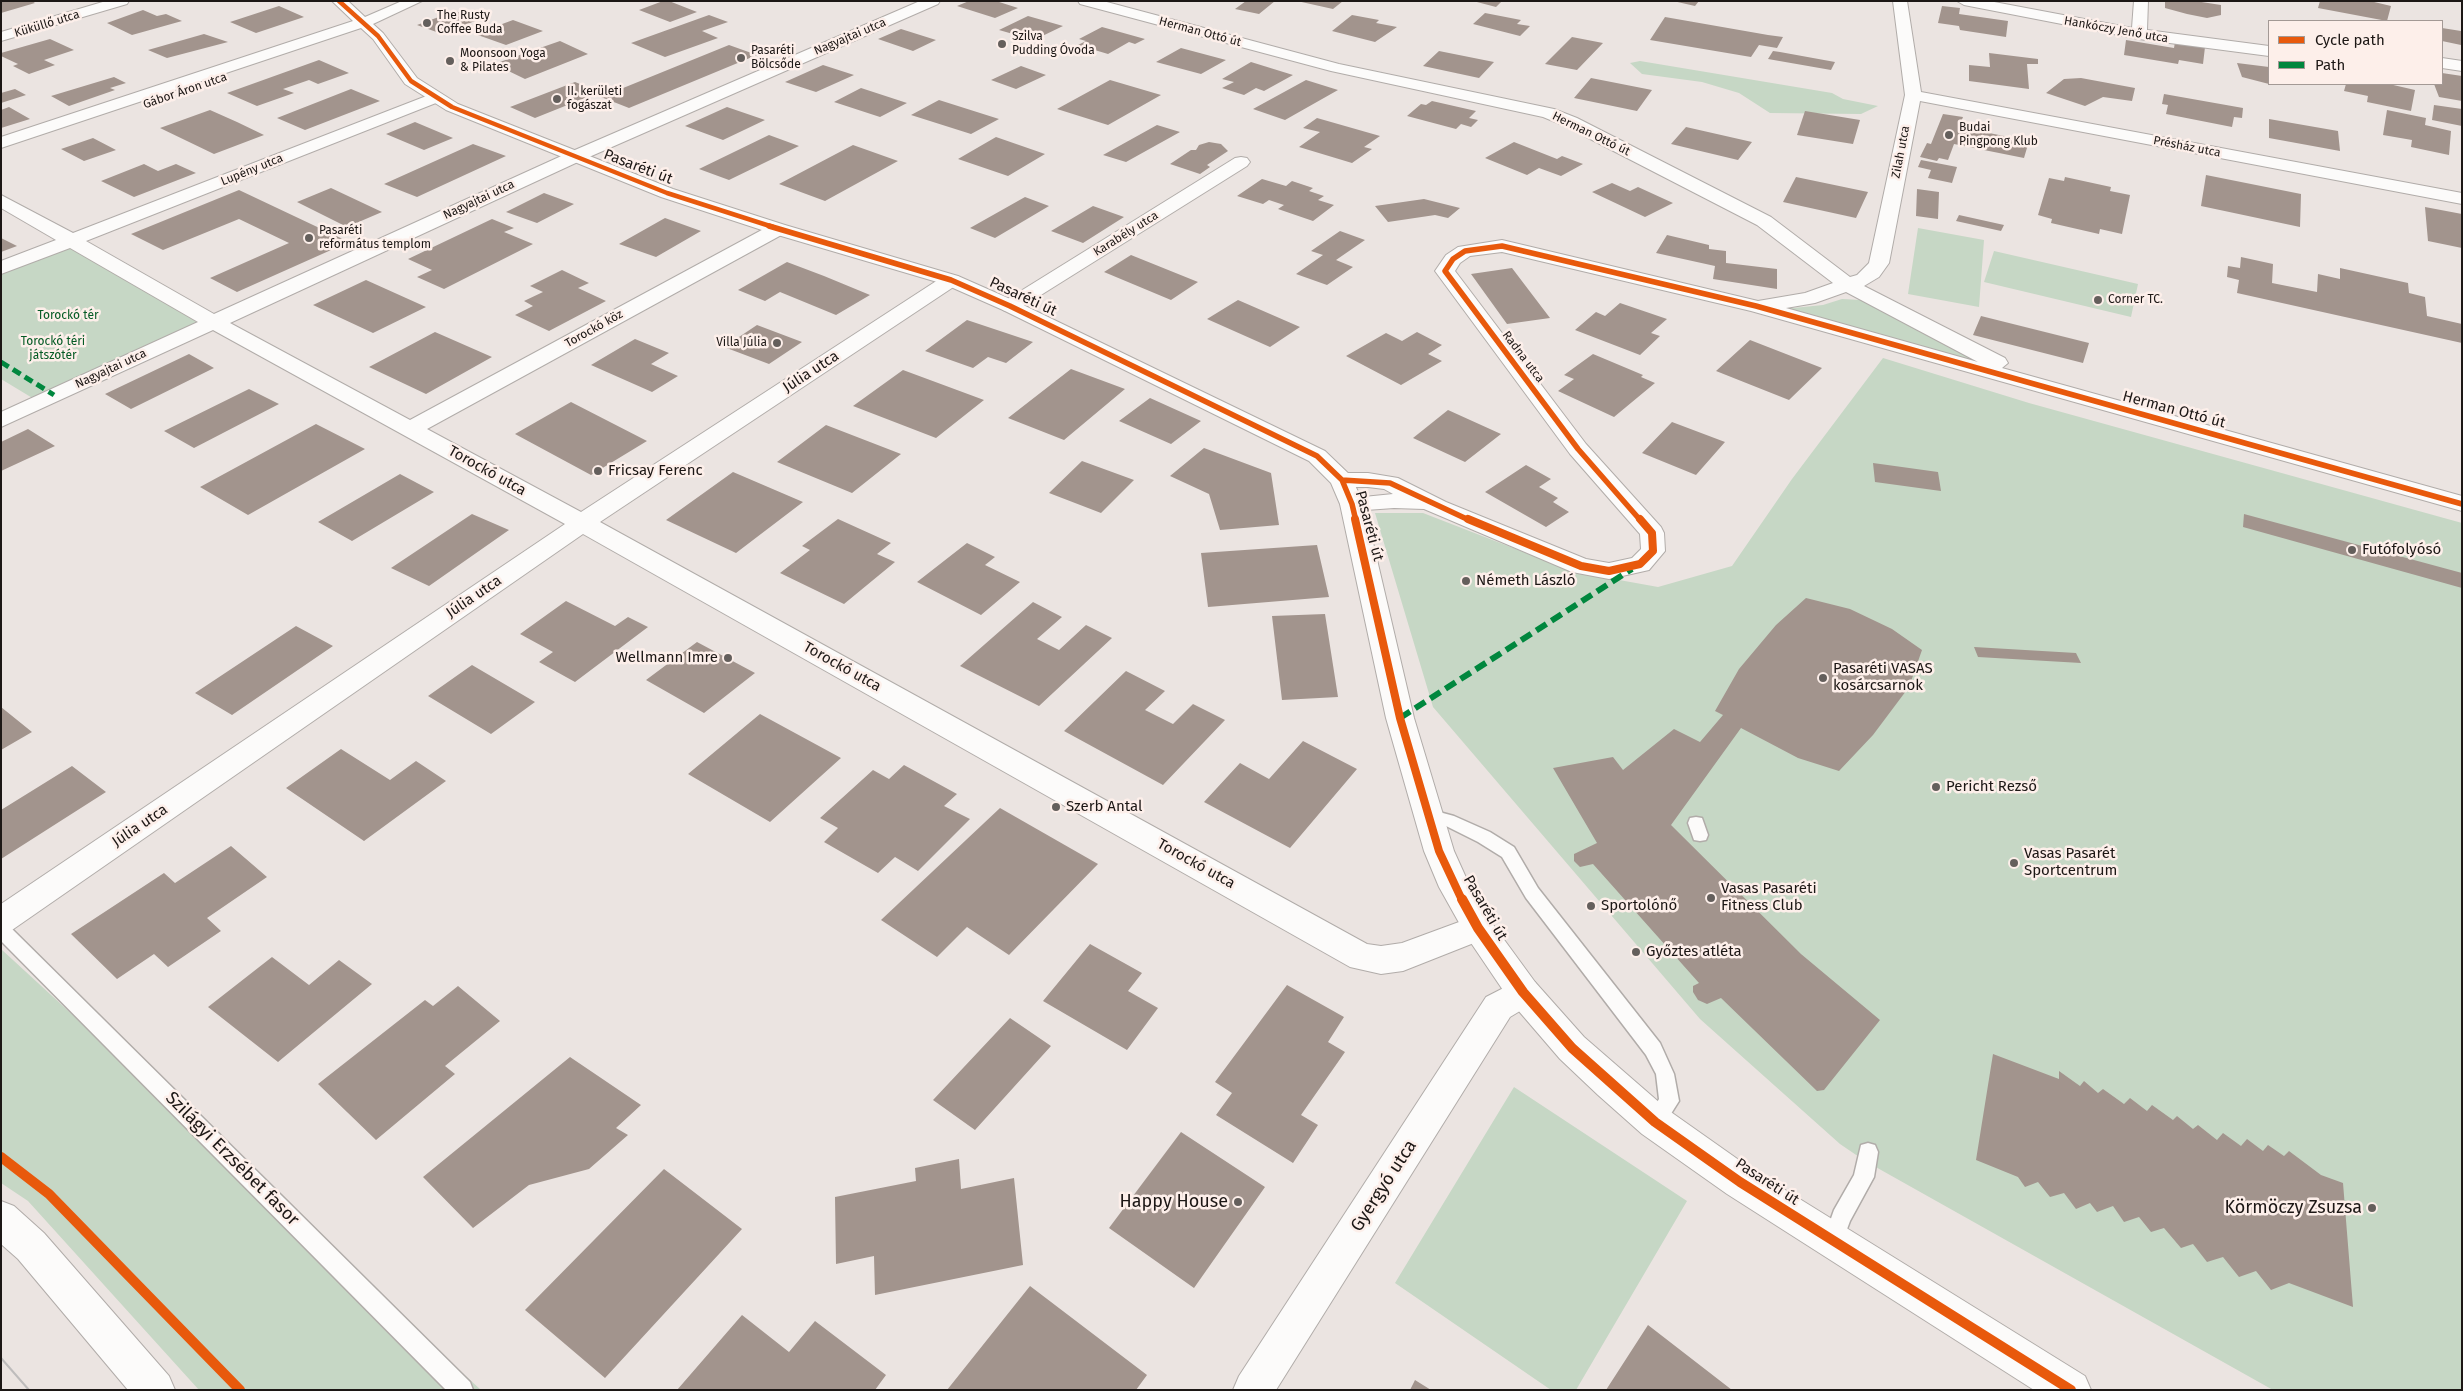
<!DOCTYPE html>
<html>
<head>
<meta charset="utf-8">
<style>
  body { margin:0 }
  #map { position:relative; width:2463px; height:1391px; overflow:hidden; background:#ebe4e1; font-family:"Fira Sans",sans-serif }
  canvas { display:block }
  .frame { position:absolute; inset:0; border:2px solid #1c1715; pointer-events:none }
  .legend { position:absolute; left:2268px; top:20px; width:175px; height:65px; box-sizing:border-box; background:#fdefea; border:1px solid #a39995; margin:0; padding:6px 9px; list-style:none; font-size:15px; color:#1c1715 }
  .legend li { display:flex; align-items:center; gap:10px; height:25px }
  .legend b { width:25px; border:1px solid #a39995 }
</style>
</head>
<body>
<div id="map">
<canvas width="2463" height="1391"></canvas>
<div class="frame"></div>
<ul class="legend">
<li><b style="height:6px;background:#e8590c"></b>Cycle path</li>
<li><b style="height:6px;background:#00873e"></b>Path</li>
</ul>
</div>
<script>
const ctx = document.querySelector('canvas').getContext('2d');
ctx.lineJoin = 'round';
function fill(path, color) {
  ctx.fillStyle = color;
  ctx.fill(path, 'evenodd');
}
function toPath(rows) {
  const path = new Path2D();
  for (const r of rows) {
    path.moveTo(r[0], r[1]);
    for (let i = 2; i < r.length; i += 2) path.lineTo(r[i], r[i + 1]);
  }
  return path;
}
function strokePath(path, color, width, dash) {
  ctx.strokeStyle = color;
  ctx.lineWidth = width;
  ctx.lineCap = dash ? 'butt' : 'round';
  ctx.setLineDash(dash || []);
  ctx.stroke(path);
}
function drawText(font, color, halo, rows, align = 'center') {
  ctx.font = font + ' "Fira Sans",sans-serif';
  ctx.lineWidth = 5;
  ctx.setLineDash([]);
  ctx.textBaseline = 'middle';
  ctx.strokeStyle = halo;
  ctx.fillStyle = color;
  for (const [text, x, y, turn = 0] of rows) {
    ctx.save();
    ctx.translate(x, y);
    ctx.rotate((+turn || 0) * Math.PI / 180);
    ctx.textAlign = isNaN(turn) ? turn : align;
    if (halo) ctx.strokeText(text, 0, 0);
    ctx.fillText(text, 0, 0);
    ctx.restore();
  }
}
fill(toPath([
  [1640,61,1832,93,1843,99,1878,106,1861,114,1770,113,1739,93,1702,82,1642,74,1630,63],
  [1918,228,1984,240,1979,307,1908,294],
  [70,242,213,322,39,402,1,379,1,268],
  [1994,251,2138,284,2131,317,1984,282],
  [1842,299,1861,300,1984,365,1783,309,1823,305],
  [1883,358,2029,403,2462,523,2462,1390,2273,1390,1865,1161,1840,1144,1700,1019,1433,707,1375,513,1423,513,1575,572,1658,587,1732,566,1792,479],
  [1,949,481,1390,199,1390,28,1201,1,1183],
  [1514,1087,1687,1201,1576,1390,1551,1390,1395,1283]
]), '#c6d7c5');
fill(toPath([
  [1,1,32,1,35,3,1,13],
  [663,1,669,1,697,12,670,22,639,10],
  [969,1,996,1,1018,8,995,18,957,6],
  [1246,1,1275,1,1259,14,1235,9],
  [1297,1,1343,1,1333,9],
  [1473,1,1502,1,1496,7],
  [1673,1,1699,1,1695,6],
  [2165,1,2195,1,2221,5,2221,15,2207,18,2187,14,2165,8],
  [2320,1,2370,1,2391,6,2387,21,2318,8],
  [279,6,304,17,256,33,230,22],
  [1942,6,1960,8,1959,14,2008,21,2006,37,1960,30,1959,26,1938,23],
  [143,10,157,16,166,14,182,21,132,35,107,23],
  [455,11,480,19,442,34,417,25],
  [1485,13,1521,20,1517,24,1530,26,1520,36,1473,24],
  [709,15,728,22,702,31,718,38,665,57,631,43],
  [1352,15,1379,20,1376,23,1397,27,1375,42,1332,31],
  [1028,16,1063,26,1034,40,999,30],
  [1665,17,1768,35,1783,37,1777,48,1759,45,1751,57,1650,40],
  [513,20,543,31,506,45,475,34],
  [1102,27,1145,39,1135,44,1129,42,1108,54,1078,45,1086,41,1079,39],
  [2442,28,2461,31,2461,45,2442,41],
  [901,29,936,40,913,51,878,39],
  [204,34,228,42,167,58,148,50],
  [1572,37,1603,43,1577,70,1545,64],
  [50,39,74,50,44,60,55,65,29,74,13,66,18,64,1,56,1,53],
  [2126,40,2174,48,2175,42,2205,47,2203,64,2179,60,2178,64,2124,55],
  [560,41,588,54,525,79,494,64],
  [729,45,757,55,629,108,601,97],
  [1181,48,1226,60,1201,74,1156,62],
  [1439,51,1494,62,1479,78,1423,66],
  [1773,51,1780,52,1835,62,1831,70,1768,59],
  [1989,53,2038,59,2038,64,2027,64,2029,89,1969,81,1969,65,1990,67],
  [319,60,349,73,318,84,309,80,283,89,294,93,257,106,227,93],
  [1251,62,1293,75,1264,91,1256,88,1244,95,1222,88,1234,82,1222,79],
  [2237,63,2269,67,2269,84,2242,77],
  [823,65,854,75,816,92,785,82],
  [1021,66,1046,75,1016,89,991,80],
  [2442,73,2462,76,2462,101,2439,97,2434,84,2442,84],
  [114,77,126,83,110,88,115,90,69,106,51,96],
  [1591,78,1652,90,1637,111,1574,98],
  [2081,78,2135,88,2132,101,2103,97,2085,106,2046,93,2064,79],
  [1110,80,1161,95,1108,125,1057,109],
  [1306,80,1338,90,1285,120,1253,109],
  [575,82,600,92,535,118,510,107],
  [2346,84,2389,84,2415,90,2411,111,2367,102,2368,96,2344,91],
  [861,88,907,103,880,117,834,102],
  [15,89,26,95,1,103,1,93],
  [351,89,380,101,305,130,277,118],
  [2164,94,2243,108,2242,118,2234,117,2232,127,2166,114,2168,105,2162,104],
  [939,100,999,119,971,134,911,115],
  [1432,101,1476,111,1469,118,1478,120,1471,127,1461,124,1456,129,1407,116,1421,104,1426,105],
  [2434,105,2462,109,2462,126,2432,120],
  [9,107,30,119,1,128,1,110],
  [727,107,765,120,723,140,685,126],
  [210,110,237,122,264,135,214,154,160,128],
  [2387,110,2426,118,2425,125,2451,131,2449,155,2411,147,2412,140,2383,135],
  [1805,111,1860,120,1853,144,1797,135],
  [1943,114,1963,117,1959,127,2029,141,2024,158,1954,144,1948,160,1939,158,1937,161,1920,157,1927,143,1931,144],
  [1317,118,1380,136,1364,147,1372,149,1352,163,1299,147,1320,132,1303,128],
  [2269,119,2338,131,2340,151,2269,138],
  [415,122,453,138,424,150,386,134],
  [1157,125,1180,132,1126,162,1103,155],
  [1686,127,1752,142,1738,160,1671,144],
  [769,135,799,146,729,180,699,169],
  [996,137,1045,154,1008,176,958,159],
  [93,138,116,150,84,161,61,149],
  [1209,142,1221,144,1228,151,1207,165,1210,167,1200,174,1170,164,1191,150,1196,150,1199,145],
  [1514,142,1557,159,1562,156,1583,164,1561,176,1539,168,1527,175,1485,158],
  [473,144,506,156,417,197,384,184],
  [853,145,898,161,825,201,779,184],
  [1921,160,1957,167,1952,183,1928,178,1931,170,1918,167],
  [144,164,158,171,176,164,196,173,134,197,101,181],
  [2206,175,2301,194,2300,227,2201,206],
  [1796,177,1868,192,1856,218,1783,202],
  [2065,177,2111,187,2110,191,2130,195,2122,234,2100,229,2099,234,2051,223,2052,219,2038,215,2049,178,2064,181],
  [1262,179,1286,186,1292,181,1313,188,1309,191,1324,196,1318,200,1334,205,1313,221,1278,209,1284,205,1269,200,1263,204,1237,196],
  [1612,183,1630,191,1638,187,1673,203,1645,217,1592,192],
  [331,188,382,212,347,227,297,202],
  [1917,189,1939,192,1938,219,1916,216],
  [239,190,349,242,237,292,210,278,289,243,239,219,163,250,131,234],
  [544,193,574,204,537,223,506,212],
  [1025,197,1049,206,995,238,970,228],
  [1424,199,1460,208,1448,218,1435,215,1388,222,1375,206],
  [1093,206,1124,217,1083,243,1051,231],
  [2425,207,2462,214,2462,248,2428,241],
  [1959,215,2004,225,2001,231,1956,221],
  [665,218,701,231,656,257,619,244],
  [492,219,514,228,504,232,533,244,444,289,417,277,432,270,408,259],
  [1340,231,1365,240,1336,260,1353,267,1327,285,1296,274,1323,255,1311,251],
  [1667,235,1709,245,1709,249,1726,251,1726,263,1777,269,1777,289,1713,279,1715,266,1656,253],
  [1,238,17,246,1,252],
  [1131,255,1198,282,1171,300,1104,272],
  [2241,257,2273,264,2272,283,2317,292,2318,274,2340,279,2340,268,2408,283,2409,293,2425,297,2427,316,2462,324,2462,343,2237,293,2239,280,2227,277,2228,266,2240,268],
  [787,262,824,276,870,295,836,315,780,292,765,301,738,290],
  [1512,268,1550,318,1507,324,1471,274],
  [562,270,589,283,578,288,606,301,549,331,515,315,533,306,524,301,543,292,530,286],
  [366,280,426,307,373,333,313,305],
  [1238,300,1300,327,1270,347,1207,319],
  [1620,303,1667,319,1651,333,1660,336,1640,355,1575,330,1596,312,1605,316],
  [1981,316,2089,343,2083,363,1973,335],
  [967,320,1033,342,1006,363,988,357,973,368,925,351],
  [757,325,802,342,769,364,724,347],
  [435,332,492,357,426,394,369,367],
  [1417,332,1442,345,1428,354,1442,361,1401,385,1346,356,1386,333,1402,341],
  [635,339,669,353,651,364,678,376,652,392,591,365],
  [1750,340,1822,368,1789,400,1716,371],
  [189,354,214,368,131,409,105,394],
  [1593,354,1643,375,1641,377,1655,383,1614,417,1558,391,1574,379,1564,375],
  [1071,369,1125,389,1064,440,1008,418],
  [903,370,984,400,936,438,853,406],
  [249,389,279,404,194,448,164,431],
  [1150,398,1201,421,1171,444,1119,421],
  [571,402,647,441,591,475,515,434],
  [1448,410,1501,434,1465,462,1413,438],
  [1672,422,1725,442,1696,475,1642,453],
  [316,424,365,449,248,515,200,487],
  [826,425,901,454,852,493,777,462],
  [28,429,55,446,1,471,1,442],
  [1204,448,1271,473,1279,525,1220,530,1209,494,1170,476],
  [1082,461,1134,480,1101,513,1049,493],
  [1873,463,1938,472,1941,491,1875,482],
  [1526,465,1551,479,1539,487,1558,498,1553,502,1569,512,1546,527,1485,492],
  [733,472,803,502,736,553,666,520],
  [400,474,434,492,352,541,318,522],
  [472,514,509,530,429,586,391,568],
  [2244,514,2462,573,2462,588,2243,527],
  [838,519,891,543,877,554,895,562,844,604,780,573,810,550,802,546],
  [967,543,995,557,985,565,1020,582,981,615,917,582],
  [1317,545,1329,597,1208,607,1201,553],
  [1806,598,1850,609,1892,629,1922,650,1909,687,1873,735,1839,771,1798,758,1741,728,1671,825,1801,954,1880,1020,1824,1090,1817,1091,1721,998,1707,1004,1698,1000,1693,992,1693,986,1699,983,1593,864,1580,867,1574,861,1574,854,1597,843,1553,768,1613,757,1623,770,1674,729,1700,742,1723,715,1715,711,1739,669,1776,625],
  [566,601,615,626,628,617,648,627,575,682,539,662,553,652,520,634],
  [1033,602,1062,617,1037,639,1059,650,1086,625,1112,638,1039,706,960,666],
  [1325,614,1338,697,1282,700,1272,616],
  [296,626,333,646,232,715,195,693],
  [697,642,755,673,704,713,646,680],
  [1974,647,2076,653,2081,663,1978,657],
  [472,665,535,702,491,734,428,696],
  [1126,671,1165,691,1145,710,1173,724,1193,704,1225,720,1163,785,1064,731],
  [1,707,32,732,1,750],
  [760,714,841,758,770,822,688,774],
  [1303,741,1357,769,1290,848,1204,802,1240,763,1269,779],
  [341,749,390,780,416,761,446,781,364,841,286,788],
  [904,765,957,794,944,806,970,819,918,871,895,857,878,873,824,842,838,828,820,818,873,770,889,779],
  [72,766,106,792,1,859,1,810],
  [1000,808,1098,864,1009,955,967,927,937,957,881,920],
  [231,846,267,877,207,918,221,931,168,967,154,954,117,979,71,934,164,873,175,883],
  [1090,944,1142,973,1128,991,1158,1008,1127,1050,1043,1001],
  [272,957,309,985,339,960,372,984,278,1062,208,1007],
  [1287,985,1344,1017,1328,1042,1345,1052,1301,1115,1318,1125,1293,1163,1216,1115,1232,1093,1215,1082],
  [458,986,500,1021,445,1066,455,1074,376,1140,318,1084,425,1000,433,1006],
  [1010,1018,1051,1046,975,1130,933,1100],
  [1993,1054,2059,1079,2059,1071,2080,1086,2084,1081,2098,1093,2103,1089,2124,1104,2130,1098,2147,1111,2152,1105,2173,1120,2177,1116,2193,1129,2198,1125,2217,1140,2223,1133,2241,1146,2247,1139,2263,1151,2268,1145,2284,1156,2289,1151,2321,1175,2343,1183,2353,1307,2289,1283,2271,1290,2256,1271,2239,1277,2223,1257,2207,1262,2193,1244,2181,1248,2164,1228,2151,1232,2139,1217,2124,1222,2113,1206,2097,1212,2090,1203,2076,1209,2064,1193,2050,1197,2038,1182,2025,1187,2018,1177,1976,1160],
  [570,1057,641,1105,616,1128,628,1135,589,1169,529,1185,473,1228,423,1177],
  [1181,1132,1265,1187,1194,1288,1109,1228],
  [959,1159,961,1189,1014,1178,1023,1265,875,1295,874,1256,836,1264,835,1197,916,1181,915,1168],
  [664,1169,742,1229,605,1378,525,1310],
  [1030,1286,1147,1375,1136,1390,947,1390],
  [742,1315,789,1352,815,1321,886,1375,875,1390,677,1390],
  [1648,1325,1732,1390,1606,1390],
  [1415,1380,1431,1390,1410,1390]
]), '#a2948d');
const service = toPath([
  [1428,809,1454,816,1490,832,1514,847,1538,888,1660,1043,1674,1074,1679,1101,1662,1128,1655,1131,1648,1128,1645,1122,1659,1099,1656,1074,1646,1055,1526,898,1502,857,1478,842,1444,825,1422,819,1420,815,1422,811,1428,809],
  [1696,817,1702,818,1708,835,1706,840,1700,841,1694,840,1688,823,1690,818,1696,817],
  [1,922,7,924,470,1382,473,1390,446,1390,1,941,1,922],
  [1868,1143,1875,1145,1878,1152,1874,1177,1850,1221,1840,1248,1833,1251,1826,1248,1823,1241,1834,1210,1854,1175,1861,1145,1868,1143]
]);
const minor = toPath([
  [106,1,129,1,127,4,1,41,1,32,106,1],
  [920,1,940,1,938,4,580,161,230,323,410,420,771,225,785,225,787,229,785,233,427,429,581,512,944,276,958,276,961,280,958,284,600,522,1367,944,1381,946,1402,943,1478,915,1489,919,1494,928,1489,937,1403,971,1381,974,1350,967,583,534,12,930,1,934,1,904,565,524,213,330,1,427,1,412,198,322,70,248,1,274,1,261,56,240,1,208,1,195,73,233,429,95,441,95,443,98,441,101,86,241,214,314,568,153,920,1],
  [1078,1,1103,1,1339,64,1554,109,1577,118,1771,217,1850,277,1857,275,1869,263,1905,95,1893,1,1907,1,1921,92,2462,193,2462,204,1920,101,1889,263,1879,277,1864,286,2005,358,2008,363,2002,368,2462,496,2462,511,1751,311,1502,252,1470,256,1460,263,1455,271,1586,444,1661,527,1664,533,1665,551,1649,570,1609,579,1572,572,1424,509,1394,508,1352,511,1344,509,1340,504,1344,499,1393,494,1384,489,1368,487,1342,487,1334,485,1330,480,1334,475,1342,473,1368,473,1398,478,1446,502,1586,559,1609,563,1632,558,1641,549,1640,534,1570,454,1435,271,1446,255,1458,247,1502,240,1758,301,1805,293,1833,283,1757,225,1565,126,1543,117,1331,71,1080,4,1078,1],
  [1846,292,1978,362,1786,308,1815,303,1846,292],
  [1957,1,1989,1,2132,28,2134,1,2148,1,2147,30,2269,46,2269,56,2139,39,1964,5,1957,1],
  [2442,58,2462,61,2462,71,2442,68,2442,58],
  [1241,157,1247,158,1250,162,1247,166,1017,310,1010,312,1003,310,1000,306,1003,302,1235,158,1241,157],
  [1523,978,1535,982,1540,992,1535,1002,1510,1017,1276,1390,1233,1390,1239,1376,1486,997,1523,978]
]);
const tertiary = toPath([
  [332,1,348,1,365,17,402,1,422,1,373,24,383,33,417,78,458,104,673,189,785,225,958,276,1017,302,1325,451,1350,475,1364,504,1414,718,1454,851,1468,882,1489,919,1535,982,1584,1037,1668,1110,1753,1170,2085,1376,2091,1390,2034,1390,1727,1194,1642,1134,1598,1095,1560,1059,1511,1002,1467,937,1439,887,1424,851,1386,718,1340,504,1331,483,1309,461,1003,310,944,284,771,233,661,197,446,110,405,84,373,39,361,28,1,148,1,137,353,21,332,1]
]);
const secondary = toPath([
  [1,1201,14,1206,44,1233,169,1376,175,1390,128,1390,18,1259,1,1244,1,1201]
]);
strokePath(service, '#b1aca9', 3);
strokePath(minor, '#b1aca9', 2);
strokePath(tertiary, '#b1aca9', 2);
strokePath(secondary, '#b1aca9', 2);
fill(service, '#fcfbfa');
fill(minor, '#fcfbfa');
fill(tertiary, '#fcfbfa');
fill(secondary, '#fcfbfa');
strokePath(toPath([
  [1,1358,29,1390]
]), '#bebcbc', 2);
strokePath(toPath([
  [1,362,54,395]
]), '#00873e', 5, [9, 5]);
strokePath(toPath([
  [1400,718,1632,569]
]), '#00873e', 6, [12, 6]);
strokePath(toPath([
  [339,1,378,36,411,81,452,107,667,193,773,227]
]), '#e8590c', 4.5);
strokePath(toPath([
  [769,226,951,280,1010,306,1317,456,1342,480,1352,504,1356,521],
  [1342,480,1390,483,1471,521],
  [1641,521,1578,449,1445,271,1453,259,1465,251,1502,246,1756,306,2462,504]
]), '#e8590c', 5.5);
strokePath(toPath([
  [1355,519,1400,718,1439,851,1462,900],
  [1468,519,1581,566,1609,571,1640,564,1653,551,1652,533,1640,519]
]), '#e8590c', 8);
strokePath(toPath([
  [1462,899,1478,928,1523,992,1572,1048,1655,1122,1740,1182,2071,1390],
  [1,1157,49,1194,240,1390]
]), '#e8590c', 10);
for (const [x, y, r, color] of [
  [427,23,5,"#645f5c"],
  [1002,44,5,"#645f5c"],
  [741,58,5,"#645f5c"],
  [450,61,5,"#645f5c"],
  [557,99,5,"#645f5c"],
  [1949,135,5,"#645f5c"],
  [309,238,5,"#645f5c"],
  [2098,300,5,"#645f5c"],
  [777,343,5,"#645f5c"],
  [598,471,5,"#645f5c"],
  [2352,550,5,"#645f5c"],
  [1466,581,5,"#645f5c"],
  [728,658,5,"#645f5c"],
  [1823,678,5,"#645f5c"],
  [1936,787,5,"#645f5c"],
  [1056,807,5,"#645f5c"],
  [2014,863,5,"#645f5c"],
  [1711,898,5,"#645f5c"],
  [1591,906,5,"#645f5c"],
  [1636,952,5,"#645f5c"],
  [1238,1202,5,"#645f5c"],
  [2372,1208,5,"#645f5c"]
]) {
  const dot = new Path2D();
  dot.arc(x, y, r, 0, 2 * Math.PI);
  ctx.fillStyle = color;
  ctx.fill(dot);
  strokePath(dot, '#fdefea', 2);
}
drawText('12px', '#1c1715', '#fdefea', [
  ["The Rusty",437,16],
  ["Coffee Buda",437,30],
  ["Szilva",1012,37],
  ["Pudding Óvoda",1012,51],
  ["Pasaréti",751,51],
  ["Bölcsőde",751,65],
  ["Moonsoon Yoga",460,54],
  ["& Pilates",460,68],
  ["II. kerületi",567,92],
  ["fogászat",567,106],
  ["Budai",1959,128],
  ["Pingpong Klub",1959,142],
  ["Pasaréti",319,231],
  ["református templom",319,245],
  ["Corner TC.",2108,300],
  ["Villa Júlia",767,343,"right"]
], 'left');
drawText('12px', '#1c1715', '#fdefea', [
  ["Küküllő utca",47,24,-17],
  ["Hankóczy Jenő utca",2116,30,10],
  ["Herman Ottó út",1200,32,15],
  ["Nagyajtai utca",850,37,-23],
  ["Gábor Áron utca",185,91,-19],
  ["Herman Ottó út",1591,134,26],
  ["Présház utca",2187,147,11],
  ["Zilah utca",1901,152,-79],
  ["Lupény utca",252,170,-22],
  ["Nagyajtai utca",479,200,-25],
  ["Karabély utca",1126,234,-32],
  ["Torockó köz",594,329,-29],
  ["Radna utca",1523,357,53],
  ["Nagyajtai utca",111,369,-25]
]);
drawText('12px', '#055b25', '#fdefea', [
  ["Torockó tér",68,316],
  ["Torockó téri",53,342],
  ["játszótér",53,356]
]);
drawText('15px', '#1c1715', '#fdefea', [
  ["Pasaréti út",638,167,21],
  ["Pasaréti út",1023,297,25],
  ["Júlia utca",811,372,-33],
  ["Herman Ottó út",2174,410,15],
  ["Torockó utca",487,471,29],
  ["Pasaréti út",1369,526,75],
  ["Júlia utca",474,597,-34],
  ["Torockó utca",842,667,29],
  ["Júlia utca",140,826,-34],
  ["Torockó utca",1196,864,29],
  ["Pasaréti út",1485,908,60],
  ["Pasaréti út",1767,1182,33]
]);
drawText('15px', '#1c1715', '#fdefea', [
  ["Fricsay Ferenc",608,471],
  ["Futófolyósó",2362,550],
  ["Németh László",1476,581],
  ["Wellmann Imre",718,658,"right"],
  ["Pasaréti VASAS",1833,669],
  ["kosárcsarnok",1833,686],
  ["Pericht Rezső",1946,787],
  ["Szerb Antal",1066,807],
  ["Vasas Pasarét",2024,854],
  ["Sportcentrum",2024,871],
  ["Vasas Pasaréti",1721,889],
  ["Fitness Club",1721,906],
  ["Sportolónő",1601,906],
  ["Győztes atléta",1646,952]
], 'left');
drawText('18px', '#1c1715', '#fdefea', [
  ["Szilágyi Erzsébet fasor",232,1159,45],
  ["Gyergyó utca",1384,1186,-57]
]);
drawText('18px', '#1c1715', '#fdefea', [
  ["Happy House",1228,1202],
  ["Körmöczy Zsuzsa",2362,1208]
], 'right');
</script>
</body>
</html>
